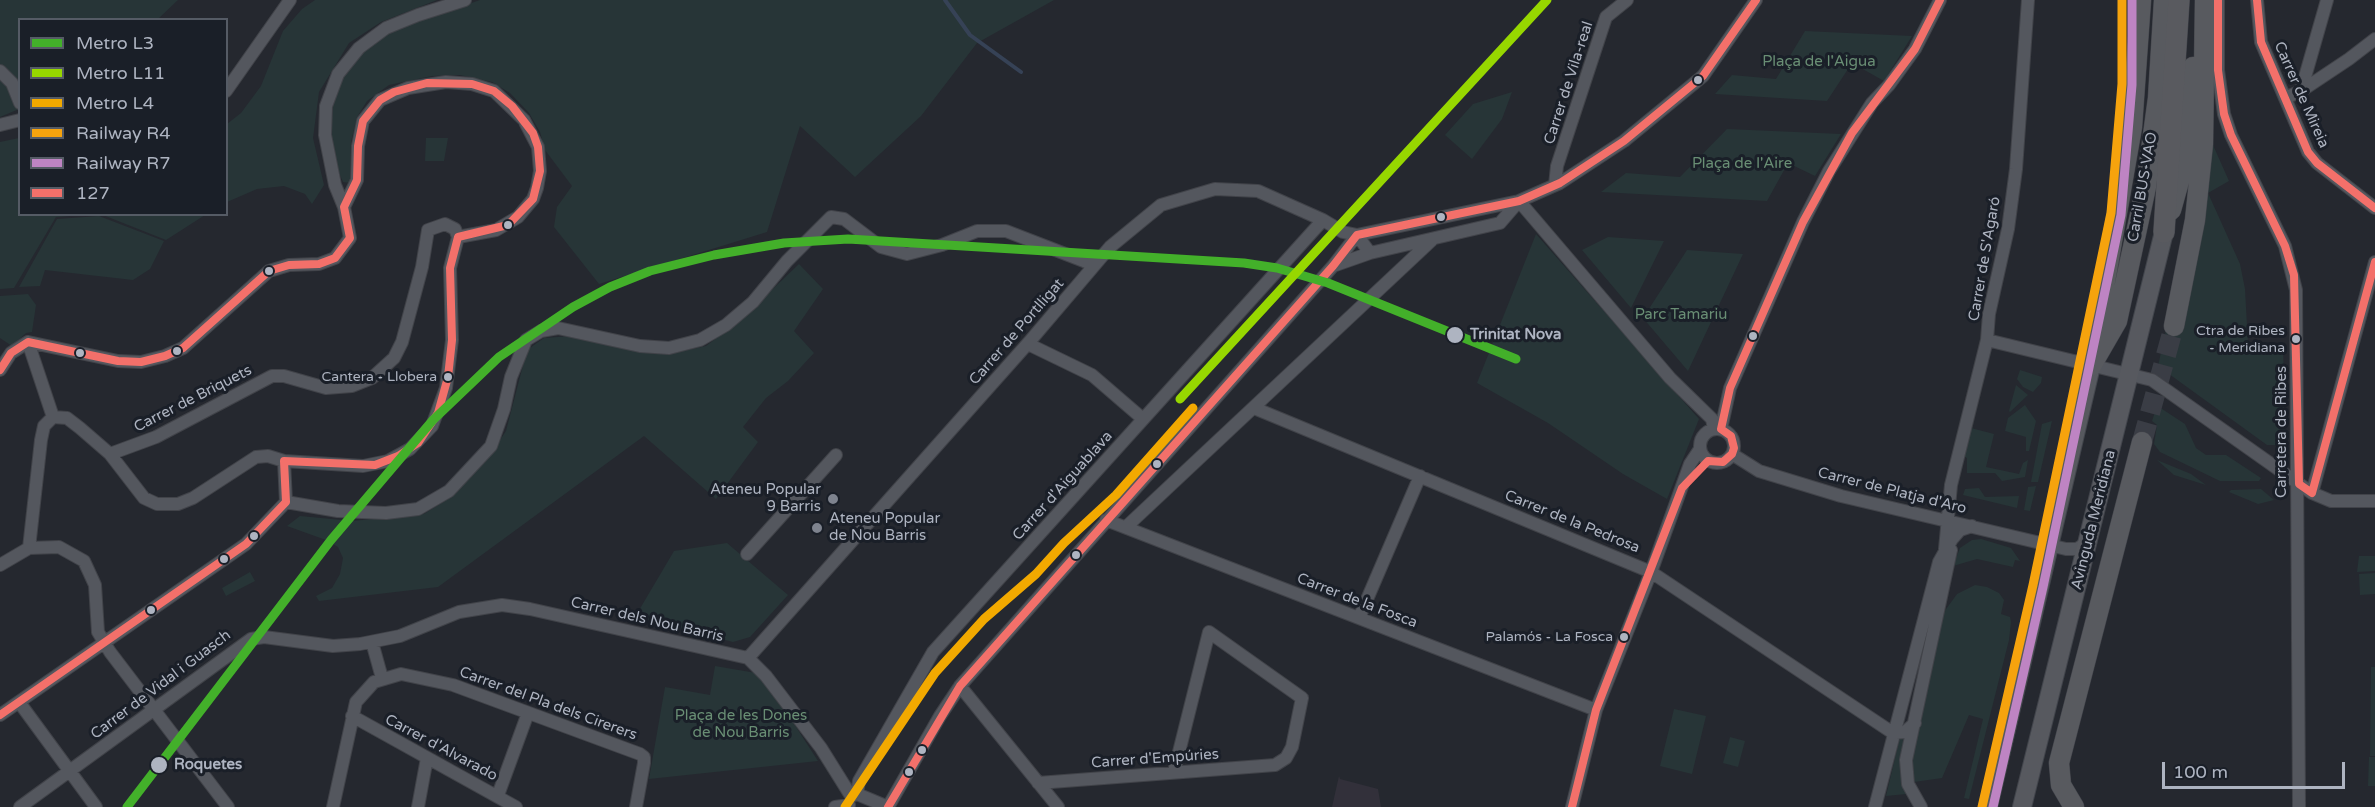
<!DOCTYPE html>
<html>
<head>
<meta charset="utf-8">
<style>
  body { margin:0 }
  #map { position:relative; width:2375px; height:807px; overflow:hidden; background:#25282f; font-family:"Varela Round",sans-serif }
  canvas { display:block }
  .legend { position:absolute; left:18px; top:18px; width:210px; height:198px; box-sizing:border-box; background:#1a1f28; border:2px solid #555b65; margin:0; padding:8px 10px; list-style:none; font-size:18px; color:#aeb4c1 }
  .legend li { display:flex; align-items:center; gap:12px; height:30px }
  .legend b { width:30px; border:2px solid #555b65 }
  .scale { position:absolute; left:2162px; top:762px; width:183px; height:27px; box-sizing:border-box; border:3px solid #aeb4c1; border-top:0; padding-left:8px; font-size:18px; line-height:21px; white-space:nowrap; color:#aeb4c1; -webkit-text-stroke:4px #1a1f28; paint-order:stroke }
</style>
</head>
<body>
<div id="map">
<canvas width="2375" height="807"></canvas>
<ul class="legend">
<li><b style="height:8px;background:#43b02a"></b>Metro L3</li>
<li><b style="height:8px;background:#97d700"></b>Metro L11</li>
<li><b style="height:8px;background:#f2a900"></b>Metro L4</li>
<li><b style="height:8px;background:#f6a30d"></b>Railway R4</li>
<li><b style="height:8px;background:#be84c3"></b>Railway R7</li>
<li><b style="height:8px;background:#f3706a"></b>127</li>
</ul>
<div class="scale">100 m</div>
</div>
<script>
const ctx = document.querySelector('canvas').getContext('2d');
ctx.lineJoin = 'round';
function fill(path, color) {
  ctx.fillStyle = color;
  ctx.fill(path, 'evenodd');
}
function toPath(rows) {
  const path = new Path2D();
  for (const r of rows) {
    if (r.length === 3) {
      path.moveTo(r[0] + r[2], r[1]);
      path.arc(r[0], r[1], r[2], 0, 2 * Math.PI);
      continue;
    }
    path.moveTo(r[0], r[1]);
    for (let i = 2; i < r.length; i += 2) path.lineTo(r[i], r[i + 1]);
  }
  return path;
}
function strokePath(path, color, width, dash) {
  ctx.strokeStyle = color;
  ctx.lineWidth = width;
  ctx.lineCap = dash ? 'butt' : 'round';
  ctx.setLineDash(dash || []);
  ctx.stroke(path);
}
function drawText(font, color, halo, rows, align = 'center') {
  ctx.font = font + ' "Varela Round",sans-serif';
  ctx.lineWidth = 6;
  ctx.setLineDash([]);
  ctx.textBaseline = 'middle';
  ctx.strokeStyle = halo;
  ctx.fillStyle = color;
  for (const [text, x, y, turn = 0] of rows) {
    ctx.save();
    ctx.translate(x, y);
    ctx.rotate((+turn || 0) * Math.PI / 180);
    ctx.textAlign = isNaN(turn) ? turn : align;
    if (halo) ctx.strokeText(text, 0, 0);
    ctx.fillText(text, 0, 0);
    ctx.restore();
  }
}
fill(toPath([
  [1339,776,1340,779,1378,789,1381,807,1332,807]
]), '#32303a');
fill(toPath([
  [0,0,178,0,158,19,20,20,19,109,0,117],
  [315,0,437,0,381,22,349,43,319,92,313,138,324,185,312,204,305,194,284,186,257,189,227,202,227,124,241,113,261,86,283,31,302,9],
  [480,0,1054,0,977,43,921,116,855,177,800,126,767,232,599,284,554,227,557,207,572,186,545,150,540,132,529,113,510,93,492,82,460,75,432,76,389,85,367,101,357,117,351,142,350,183,343,182,337,168,330,138,334,96,339,81,365,49,389,32],
  [1805,31,1912,36,1884,81,1852,63,1827,101,1715,94,1732,75,1776,79],
  [1512,92,1502,119,1472,159,1445,135,1473,104],
  [1727,129,1841,134,1815,176,1788,163,1767,201,1601,192,1626,173,1680,177],
  [2209,136,2229,181,2208,193,2240,264,2245,289,2248,344,2283,343,2285,440,2282,445,2267,445,2158,366],
  [19,138,20,214,83,215,56,217,14,288,0,289,0,142],
  [426,138,448,138,444,161,425,161],
  [103,215,205,215,166,240],
  [99,216,164,241,150,269,133,280,45,270,40,286,19,287,57,219],
  [1536,234,1699,419,1667,499,1623,474,1548,423,1477,383],
  [1608,237,1664,241,1631,308,1582,250],
  [1687,250,1743,254,1688,371,1643,318],
  [799,264,823,289,794,331,814,353,788,381,766,398,743,427,758,442,716,499,644,436,438,587,319,601,316,596,332,588,340,574,343,558,338,547,326,540,287,526,300,516,352,521,424,514,454,495,490,455,506,431,527,350,544,338,571,336,669,354,706,346,738,322],
  [28,294,36,305,32,332,26,333,12,346,0,338,0,296],
  [2020,370,2042,377,2041,383,2033,392,2023,387,2017,379],
  [2016,385,2028,395,2010,412,2009,411],
  [2025,405,2036,421,2029,451,2026,451,2026,437,2005,431,2008,418],
  [2159,407,2185,424,2196,448,2206,455,2226,455,2261,478,2259,481,2220,481,2160,452,2154,444,2157,425,2152,421,2155,412],
  [2052,421,2038,482,2031,482,2042,424],
  [1971,428,1994,434,1986,467,2019,474,2023,463,2028,460,2025,477,2002,481,1995,473,1967,473,1967,458,1963,456],
  [2157,460,2191,474,2206,485,2174,475],
  [2036,486,2030,511,2024,510,2028,487],
  [1979,488,1985,497,2019,496,2017,508,1963,495,1965,489],
  [2261,489,2274,500,2258,504,2229,492,2231,490],
  [1981,539,2011,548,2020,561,2015,560,2013,567,1977,559,1953,566,1960,548,1972,540],
  [727,543,788,595,750,637,733,642,635,617,674,551],
  [2359,556,2375,556,2375,571,2357,572],
  [250,572,255,581,226,596,222,588],
  [2375,573,2375,594,2360,595,2359,574],
  [1975,585,1987,587,1999,593,2004,600,2001,614,2010,617,2011,622,2009,640,1969,799,1964,798,1983,719,1969,715,1942,778,1914,782,1911,764,1944,612,1957,594],
  [715,666,756,673,769,685,818,761,649,779,665,687,710,695],
  [2371,667,2375,667,2375,756,2370,756],
  [1674,709,1706,716,1692,774,1660,766],
  [1730,737,1745,741,1738,767,1723,763],
  [1900,737,1904,738,1901,773,1906,794,1886,796],
  [2369,757,2375,757,2375,786,2368,786]
]), '#273537');
strokePath(toPath([
  [945,0,970,35,1021,72]
]), '#364256', 4);
strokePath(toPath([
  [2142,442,2174,326]
]), '#3a3d45', 20, [20, 10]);
const minor = toPath([
  [2218,0,2218,70,2224,114,2231,135,2285,246,2296,290,2299,807],
  [2257,0,2261,42,2308,152,2317,163,2375,208],
  [0,71,12,83,20,103],
  [226,91,290,0],
  [2301,91,2349,59,2375,39],
  [2285,98,2301,91,2327,0],
  [0,125,20,120],
  [1555,185,1557,166,1606,17,1627,0],
  [1519,201,1670,378,1712,419,1714,429],
  [344,207,335,185,325,135,326,106,338,74,359,48,386,28,418,15,465,0],
  [1333,266,1370,253,1500,223,1519,201],
  [1987,340,2152,380,2312,493,2331,501,2375,501],
  [28,342,53,417],
  [1028,344,1092,375,1143,419],
  [0,370,11,353,28,342,118,361,141,362,165,356,183,348,269,271,289,265,319,264,335,258,350,238,344,207,357,180,358,146,363,121,380,100,408,88,446,82,472,84,494,91,524,120,538,147,540,171,537,188,533,199,518,217,496,230,458,237],
  [1254,408,1651,572,1893,733,1905,732,1915,723],
  [1717,446,17],
  [1721,429,1730,388,1803,222,1829,171,1872,103,1889,85,1915,49,1940,0],
  [110,454,156,437,272,376,284,376,326,388,352,386,372,378,394,358,402,342,422,267,428,230,445,224,455,229,458,237],
  [1732,454,1759,471,1841,496,2066,549,2077,549,2089,541],
  [2312,493,2375,262],
  [286,502,338,511,386,513,418,509,449,491,491,446,504,409,511,377,526,340,541,331,558,328,640,346,669,348,700,340,726,325,753,302,787,261,831,217,844,219,881,247,907,254,942,245,977,231,1006,231,1094,265],
  [1106,520,1596,710],
  [1126,527,1433,239],
  [29,548,41,440,44,426,53,417,67,418,80,428,110,454,144,498,157,504,178,504,193,498,256,457,268,456,284,461,363,466,388,461,410,449,432,426,446,388,452,340,450,268,458,237],
  [1945,549,1951,485,1987,340,1989,314,2008,229,2016,169,2028,0],
  [747,554,836,455],
  [0,565,29,548,59,547,84,561,95,585,98,632,110,652,228,807],
  [1359,618,1420,476],
  [372,642,382,678],
  [748,658,1030,341,1110,247,1161,205,1215,189,1258,191,1323,220,1343,232,1357,235,1370,253],
  [960,686,1058,807],
  [19,702,96,807],
  [0,715,246,544,286,502,284,461],
  [352,716,516,807],
  [1038,783,1275,765,1286,758,1292,747,1302,698,1209,632,1174,772],
  [857,794,859,781,933,652,1323,220],
  [498,795,528,713],
  [852,796,857,794,888,807],
  [20,807,251,639,264,637,333,646,360,644,400,636,459,612,502,605,530,609,748,658,766,676,821,748,851,796],
  [333,807,356,702,374,682,401,674,453,685,640,754,644,757,644,763,636,807],
  [418,807,427,758],
  [835,807,849,805],
  [888,807,940,716,960,686,1333,266,1357,235,1519,201,1560,183,1624,141,1703,76,1756,0],
  [1572,807,1596,710,1651,572,1690,464,1700,449],
  [1875,807,1939,562,1952,539,1960,530,1972,526],
  [1921,807,1908,784,1906,760,1951,550]
]);
const primary = toPath([
  [1988,807,2091,366],
  [2022,807,2164,232]
]);
const trunk = toPath([
  [2171,210,2181,174,2193,67],
  [2174,326,2195,220,2203,144,2205,0],
  [2092,356,2132,127,2141,0],
  [2091,366,2117,321,2146,187,2158,98,2164,0],
  [2074,807,2061,785,2059,763,2142,442]
]);
const motorway = toPath([
  [2164,232,2179,0]
]);
strokePath(minor, '#414349', 14);
strokePath(primary, '#42454c', 20);
strokePath(trunk, '#42444b', 21);
strokePath(motorway, '#42444b', 22);
strokePath(minor, '#54575e', 12);
strokePath(primary, '#57595f', 18);
strokePath(trunk, '#585a5f', 20);
strokePath(motorway, '#595a5f', 21);
strokePath(toPath([
  [2218,0,2218,70,2224,114,2231,135,2285,246,2294,275,2299,484,2312,493,2375,262],
  [2257,0,2261,42,2308,152,2317,163,2375,208],
  [0,370,11,353,28,342,118,361,141,362,165,356,183,348,269,271,289,265,319,264,335,258,350,238,344,207,357,180,358,146,363,121,380,100,394,92,427,83,472,84,494,91,512,106,533,133,538,147,540,171,533,199,508,225,458,237,450,268,452,340,448,377,438,413,418,443,398,456,375,465,284,461,286,502,246,544,0,715],
  [888,807,960,686,1333,266,1357,235,1519,201,1560,183,1624,141,1703,76,1756,0],
  [1572,807,1596,710,1682,488,1708,461,1723,462,1732,454,1734,448,1731,436,1721,429,1730,388,1803,222,1852,133,1915,49,1940,0]
]), '#f3706a', 8);
strokePath(toPath([
  [1982,807,2033,585,2111,213,2122,84,2122,0]
]), '#f6a30d', 9);
strokePath(toPath([
  [1993,807,2043,587,2121,215,2132,85,2132,0]
]), '#be84c3', 9);
strokePath(toPath([
  [127,807,331,540,433,420,499,357,573,307,610,287,650,271,714,255,784,243,848,239,1244,263,1277,268,1328,283,1516,359]
]), '#43b02a', 9);
strokePath(toPath([
  [1180,399,1547,0]
]), '#97d700', 9);
strokePath(toPath([
  [845,807,935,673,984,619,1036,574,1064,543,1116,495,1193,408]
]), '#f2a900', 9);
for (const [x, y, r, color] of [
  [1698,80,5,"#aeb4c1"],
  [1441,217,5,"#aeb4c1"],
  [508,225,5,"#aeb4c1"],
  [269,271,5,"#aeb4c1"],
  [1455,335,9,"#aeb4c1"],
  [1753,336,5,"#aeb4c1"],
  [2296,339,5,"#aeb4c1"],
  [177,351,5,"#aeb4c1"],
  [80,353,5,"#aeb4c1"],
  [448,377,5,"#aeb4c1"],
  [1157,464,5,"#aeb4c1"],
  [833,499,6,"#7e838e"],
  [817,528,6,"#7e838e"],
  [254,536,5,"#aeb4c1"],
  [1076,555,5,"#aeb4c1"],
  [224,559,5,"#aeb4c1"],
  [151,610,5,"#aeb4c1"],
  [1624,637,5,"#aeb4c1"],
  [922,750,5,"#aeb4c1"],
  [159,765,9,"#aeb4c1"],
  [909,772,5,"#aeb4c1"]
]) {
  const dot = new Path2D();
  dot.arc(x, y, r, 0, 2 * Math.PI);
  ctx.fillStyle = color;
  ctx.fill(dot);
  strokePath(dot, '#1a1f28', 2);
}
drawText('14px', '#aeb4c1', '#1a1f28', [
  ["Ctra de Ribes",2285,331],
  ["- Meridiana",2285,348],
  ["Cantera - Llobera",437,377],
  ["Palamós - La Fosca",1613,637]
], 'right');
drawText('15px', '#698e74', '#1a1f28', [
  ["Plaça de l'Aigua",1819,62],
  ["Plaça de l'Aire",1742,164],
  ["Parc Tamariu",1681,315],
  ["Plaça de les Dones",741,716],
  ["de Nou Barris",741,733]
]);
drawText('15px', '#aeb4c1', '#1a1f28', [
  ["Carrer de Vila-real",1569,83,-72],
  ["Carrer de Mireia",2301,95,66],
  ["Carril BUS-VAO",2143,187,-80],
  ["Carrer de S'Agaró",1985,259,-80],
  ["Carrer de Portlligat",1017,332,-49],
  ["Carrer de Briquets",193,399,-27],
  ["Carretera de Ribes",2282,432,-90],
  ["Carrer d'Aiguablava",1063,486,-48],
  ["Carrer de Platja d'Aro",1892,491,14],
  ["Avinguda Meridiana",2094,520,-76],
  ["Carrer de la Pedrosa",1572,522,22],
  ["Carrer de la Fosca",1357,601,21],
  ["Carrer dels Nou Barris",647,620,13],
  ["Carrer de Vidal i Guasch",161,685,-37],
  ["Carrer del Pla dels Cirerers",548,704,20],
  ["Carrer d'Alvarado",441,748,28],
  ["Carrer d'Empúries",1155,759,-4]
]);
drawText('bold 15px', '#aeb4c1', '#1a1f28', [
  ["Trinitat Nova",1470,335],
  ["Roquetes",174,765]
], 'left');
drawText('15px', '#aeb4c1', '#1a1f28', [
  ["Ateneu Popular",821,490],
  ["9 Barris",821,507],
  ["Ateneu Popular",829,519,"left"],
  ["de Nou Barris",829,536,"left"]
], 'right');
</script>
</body>
</html>
